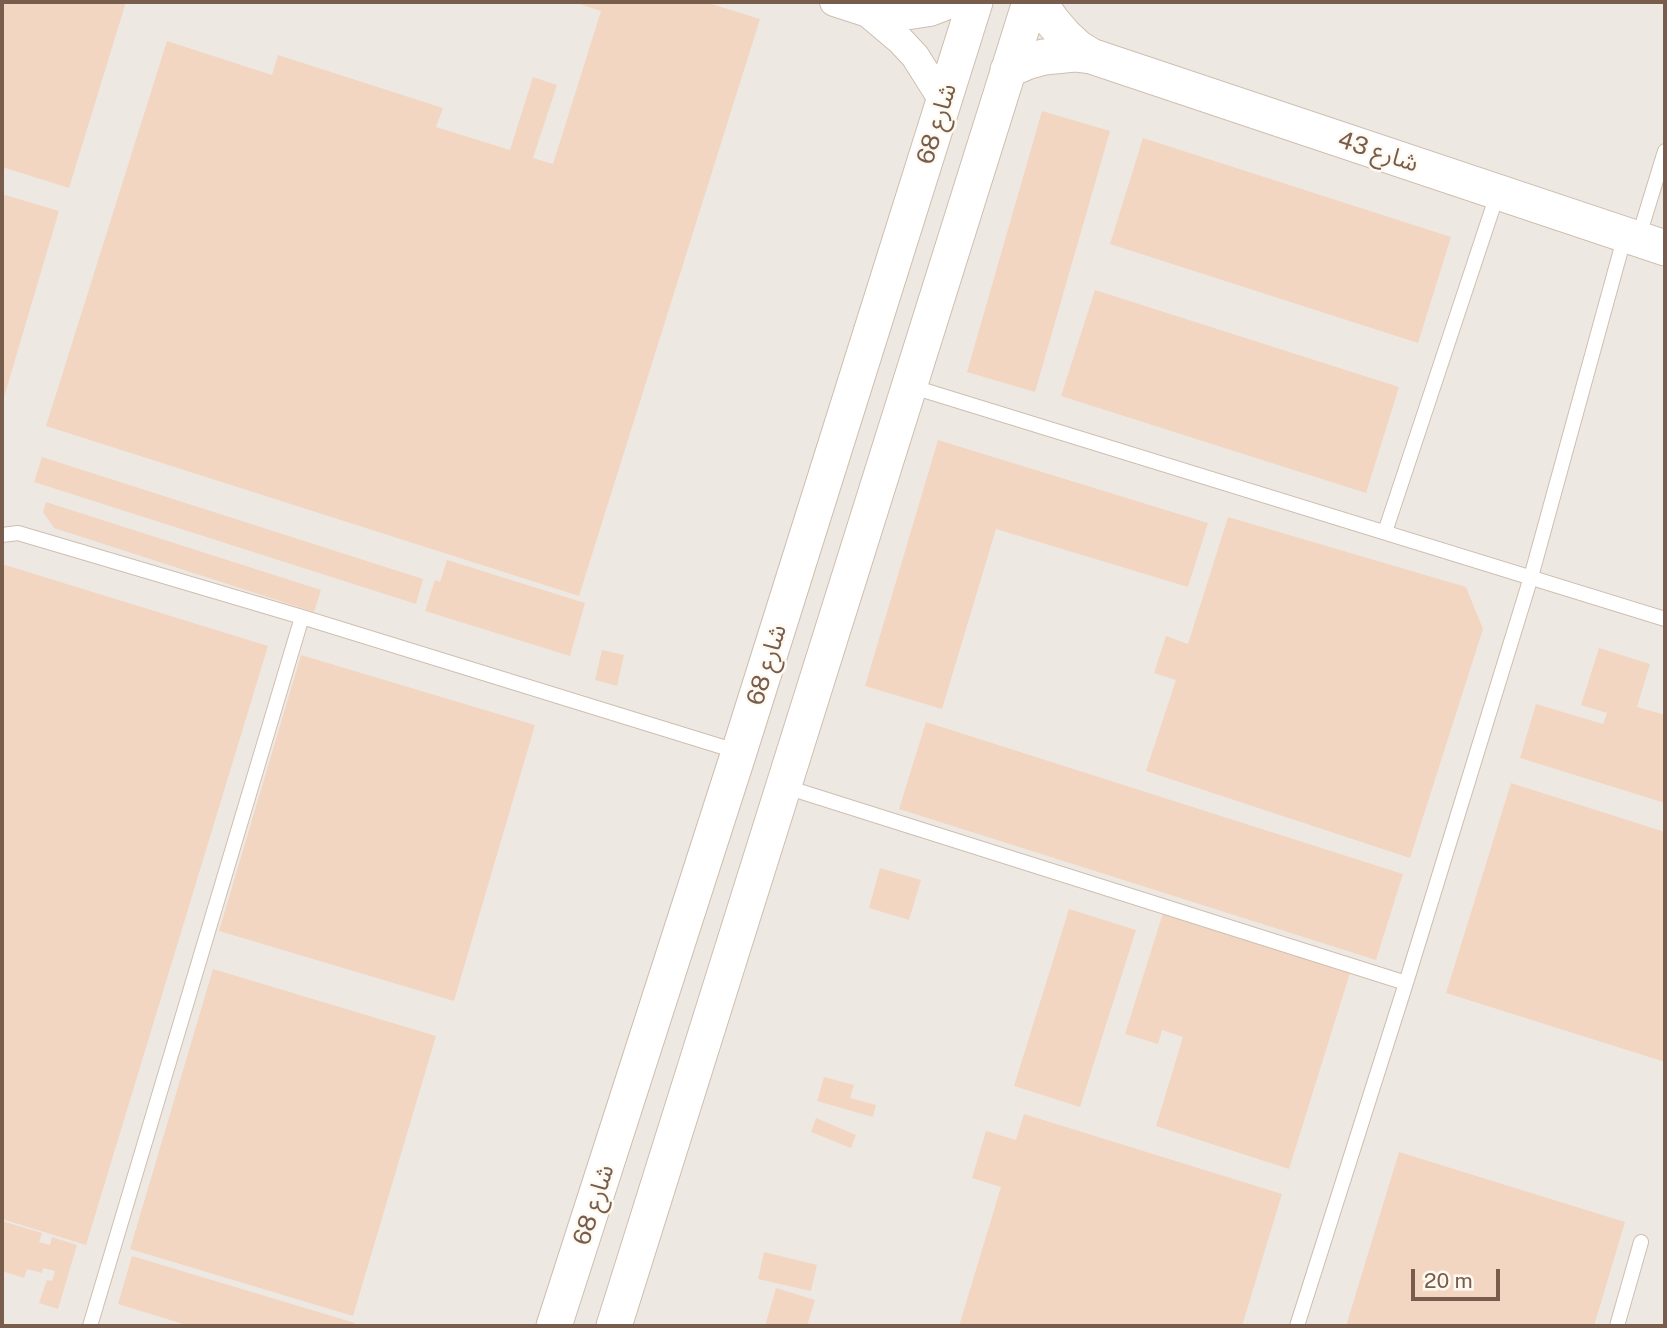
<!DOCTYPE html>
<html>
<head>
<meta charset="utf-8">
<style>
  body { margin:0 }
  #map { position:relative; width:1667px; height:1328px; overflow:hidden; background:#fcf6ea; font-family:"Public Sans",sans-serif }
  canvas { display:block }
  .frame { position:absolute; inset:0; border:4px solid #785d4d; pointer-events:none }
  .scale { position:absolute; left:1411px; top:1269px; width:89px; height:32px; box-sizing:border-box; border:4px solid #785d4d; border-top:0; padding-left:9px; font-size:21px; line-height:24px; white-space:nowrap; color:#785d4d; -webkit-text-stroke:5px #fffaf1; paint-order:stroke }
</style>
</head>
<body>
<div id="map">
<canvas width="1667" height="1328"></canvas>
<div class="frame"></div>
<div class="scale">20 m</div>
</div>
<script>
const ctx = document.querySelector('canvas').getContext('2d');
ctx.lineJoin = 'round';
function fill(path, color) {
  ctx.fillStyle = color;
  ctx.fill(path, 'evenodd');
}
function toPath(rows) {
  const path = new Path2D();
  for (const r of rows) {
    path.moveTo(r[0], r[1]);
    for (let i = 2; i < r.length; i += 2) path.lineTo(r[i], r[i + 1]);
  }
  return path;
}
function strokePath(path, color, width, dash) {
  ctx.strokeStyle = color;
  ctx.lineWidth = width;
  ctx.lineCap = dash ? 'butt' : 'round';
  ctx.setLineDash(dash || []);
  ctx.stroke(path);
}
function drawText(font, color, halo, rows, align = 'center') {
  ctx.font = font + ' "Public Sans","Noto Sans Arabic",sans-serif';
  ctx.lineWidth = 5;
  ctx.setLineDash([]);
  ctx.textBaseline = 'middle';
  ctx.strokeStyle = halo;
  ctx.fillStyle = color;
  for (const [text, x, y, turn = 0] of rows) {
    ctx.save();
    ctx.translate(x, y);
    ctx.rotate((+turn || 0) * Math.PI / 180);
    ctx.textAlign = isNaN(turn) ? turn : align;
    if (halo) ctx.strokeText(text, 0, 0);
    ctx.fillText(text, 0, 0);
    ctx.restore();
  }
}
fill(toPath([
  [2,2,1665,2,1665,1326,2,1326]
]), '#eee8e3');
fill(toPath([
  [2,2,126,2,69,188,2,167],
  [573,2,705,2,760,19,579,596,46,426,167,41,272,75,278,55,443,108,436,127,510,150,533,77,557,85,533,158,553,164,601,11],
  [1042,111,1110,131,1035,392,967,372],
  [1143,138,1451,237,1418,343,1110,244],
  [2,194,59,211,2,404],
  [1095,290,1399,387,1366,493,1061,396],
  [938,440,1208,523,1188,587,996,529,942,709,865,686],
  [42,457,423,579,416,604,34,482],
  [46,502,321,590,314,612,54,528,43,512],
  [1228,517,1466,587,1483,629,1410,858,1146,771,1176,680,1154,673,1166,636,1188,644],
  [447,560,585,603,570,656,425,611,435,580,440,582],
  [2,564,268,646,86,1245,2,1219],
  [1599,648,1650,664,1637,707,1665,715,1665,803,1520,758,1536,704,1603,724,1607,713,1581,705],
  [602,650,624,655,617,686,595,680],
  [301,655,535,725,454,1001,219,931],
  [926,722,1403,874,1376,960,899,809],
  [1511,783,1665,832,1665,1062,1446,993],
  [880,868,921,880,909,920,869,908],
  [1069,909,1136,930,1080,1107,1014,1086],
  [1163,913,1350,973,1289,1169,1156,1126,1183,1037,1162,1030,1158,1044,1125,1034],
  [213,969,436,1036,353,1316,130,1249],
  [824,1077,854,1085,850,1098,876,1105,873,1117,817,1101],
  [1024,1114,1282,1194,1242,1326,959,1326,1001,1187,972,1178,986,1131,1016,1140],
  [816,1118,856,1135,851,1148,811,1132],
  [1399,1152,1625,1222,1594,1326,1346,1326],
  [2,1221,42,1233,39,1242,50,1245,52,1237,77,1245,58,1309,39,1303,47,1280,52,1281,55,1271,43,1268,42,1273,27,1269,24,1278,2,1271],
  [764,1252,817,1265,811,1291,758,1279],
  [132,1256,355,1323,354,1326,190,1326,118,1304],
  [776,1288,815,1300,807,1326,765,1326]
]), '#f2d6c2');
const service = toPath([
  [1638,239,1665,151],
  [910,386,1665,619],
  [1385,532,1498,192],
  [2,535,18,533,302,617,739,752],
  [783,786,1406,983],
  [90,1326,302,617],
  [1297,1326,1406,983,1531,577,1625,235],
  [1617,1326,1641,1242]
]);
const minor = toPath([
  [834,2,868,13,889,16,910,15,930,12,956,2],
  [868,13,900,40,915,56,944,102]
]);
const tertiary = toPath([
  [1039,2,1052,21,1064,35,1078,48,1091,56],
  [1008,70,1029,61,1044,57,1075,54,1091,56,1665,248],
  [554,1326,739,752,975,2],
  [614,1326,1030,2]
]);
strokePath(service, '#cfbeaf', 16);
strokePath(minor, '#cfbeaf', 30);
strokePath(tertiary, '#cfbeaf', 37);
strokePath(service, '#fff', 14);
strokePath(minor, '#fff', 28);
strokePath(tertiary, '#fff', 35);
drawText('24px', '#785d4d', '#fffaf1', [
  ["شارع 68",937,124,-73],
  ["شارع 43",1378,152,18],
  ["شارع 68",767,665,-73],
  ["شارع 68",594,1205,-72]
]);
</script>
</body>
</html>
